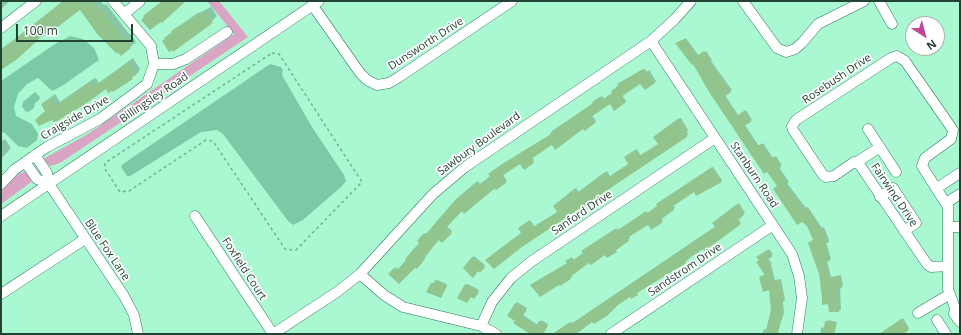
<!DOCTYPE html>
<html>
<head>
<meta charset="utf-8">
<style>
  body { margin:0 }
  #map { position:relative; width:961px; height:335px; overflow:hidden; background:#aaf8d2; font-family:"Open Sans",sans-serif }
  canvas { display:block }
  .frame { position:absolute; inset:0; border:2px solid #224233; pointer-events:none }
  .north { position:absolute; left:905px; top:16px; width:40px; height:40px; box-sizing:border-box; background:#fff; border:1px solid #a7b3ad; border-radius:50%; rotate:144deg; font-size:11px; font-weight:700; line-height:16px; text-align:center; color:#224233 }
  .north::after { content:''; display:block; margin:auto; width:14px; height:18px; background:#bf4597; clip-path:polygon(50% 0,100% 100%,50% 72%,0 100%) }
  .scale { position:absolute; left:16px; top:24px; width:117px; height:18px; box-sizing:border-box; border:2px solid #224233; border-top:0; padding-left:5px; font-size:12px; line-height:14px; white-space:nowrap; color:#224233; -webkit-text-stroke:3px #fff; paint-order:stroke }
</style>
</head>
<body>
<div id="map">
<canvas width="961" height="335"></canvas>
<div class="frame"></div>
<div class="north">N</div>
<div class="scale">100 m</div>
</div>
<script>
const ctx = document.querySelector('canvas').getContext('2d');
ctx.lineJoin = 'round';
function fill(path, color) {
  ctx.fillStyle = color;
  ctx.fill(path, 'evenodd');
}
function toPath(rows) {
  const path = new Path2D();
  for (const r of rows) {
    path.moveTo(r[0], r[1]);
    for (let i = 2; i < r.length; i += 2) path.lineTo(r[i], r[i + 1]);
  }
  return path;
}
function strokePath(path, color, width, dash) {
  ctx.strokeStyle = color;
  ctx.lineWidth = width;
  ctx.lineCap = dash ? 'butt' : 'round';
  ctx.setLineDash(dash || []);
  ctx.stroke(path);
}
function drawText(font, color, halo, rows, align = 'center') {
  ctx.font = font + ' "Open Sans",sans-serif';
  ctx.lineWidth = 3.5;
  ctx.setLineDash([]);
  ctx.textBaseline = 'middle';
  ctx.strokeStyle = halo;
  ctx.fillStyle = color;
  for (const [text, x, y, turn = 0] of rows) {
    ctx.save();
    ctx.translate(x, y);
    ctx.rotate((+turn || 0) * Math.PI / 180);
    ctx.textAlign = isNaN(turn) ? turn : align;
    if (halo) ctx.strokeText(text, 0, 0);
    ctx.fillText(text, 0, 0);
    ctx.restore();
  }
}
fill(toPath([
  [207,1,219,1,248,37,60,163,50,166,43,159,88,134,234,34],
  [26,171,32,179,30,183,1,204,1,190,18,174]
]), '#daa4c4');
fill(toPath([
  [70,36,83,39,94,48,99,60,62,86,52,91,38,78,27,84,18,94,14,107,16,116,32,124,38,134,37,140,27,148,18,146,5,133,1,132,1,81,55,44],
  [270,64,281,67,283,70,282,75,312,127,344,175,346,181,341,187,303,220,293,225,288,221,223,134,217,130,201,132,130,176,127,176,121,167,123,164],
  [35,92,40,97,39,100,35,103,34,108,28,112,25,111,22,106,23,102]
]), '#7ccaa5');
fill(toPath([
  [1,1,10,1,1,9],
  [63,1,100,1,104,5,106,4,130,35,131,34,136,42,121,55,81,9,50,28,29,48,8,65,1,68,1,49,43,19],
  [211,7,217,16,212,21,172,31,199,12,199,13],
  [686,38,699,56,706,51,712,60,711,61,732,90,725,95,738,115,746,110,752,120,745,125,759,146,763,143,773,158,776,156,782,165,779,167,789,182,787,183,806,208,808,207,822,228,824,227,829,240,826,242,831,259,827,261,831,277,841,275,843,286,840,287,841,309,839,311,830,311,829,303,809,243,814,239,808,226,678,42],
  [133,58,140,69,138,73,113,91,106,87,46,110,42,104,55,94,60,102,93,79,96,78,99,83],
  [645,69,647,72,649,70,656,81,655,82,645,89,641,82,622,95,626,101,625,103,615,109,610,103,592,115,596,121,595,123,552,144,532,157,534,161,533,162,520,162,503,175,507,181,496,189,495,187,462,210,446,226,452,231,442,242,439,239,417,268,415,266,389,274,396,267,399,270,420,243,418,241,424,234,425,233,427,234,457,199,478,181,480,184,491,176,491,173,552,134,552,131,594,103,595,100,602,96,604,99,613,93,612,91,627,78,628,80],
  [681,118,688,130,686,132,688,134,687,136,508,255,523,233,521,226,530,220,535,227,558,212,554,206,576,188,579,192,607,171,610,176,629,164,627,156,637,149,641,156,659,144,656,136],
  [5,139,11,148,1,159,1,141],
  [713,167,722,180,721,181,694,191,673,205,675,208,661,218,663,220,661,222,651,229,648,224,628,236,630,238,628,240,608,257,606,254,590,261,571,275,572,277,571,278,559,283,568,260,572,257,574,260,584,253,584,250,617,228,618,231,646,211,647,213,658,206,659,203],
  [739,203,745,213,738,219,741,223,740,224,704,249,703,247,690,256,685,262,638,292,637,294,630,296,593,321,576,334,561,334,560,329,572,322,573,323,716,226,715,222],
  [769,249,773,255,768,258,772,264,771,265,775,280,781,279,785,300,783,302,784,313,777,334,762,334,764,329,767,330,772,310,770,289,760,277,765,274,759,256],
  [474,256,485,265,482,270,478,270,472,258],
  [437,280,447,284,442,296,431,284],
  [468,284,479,290,476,296,466,285],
  [517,302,527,308,523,315,538,325,541,320,548,324,542,334,532,334,508,315],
  [903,318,909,328,908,329,897,334,880,334],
  [828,320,837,322,835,331,832,334,820,334,821,328,825,327]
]), '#0003');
fill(toPath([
  [63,1,92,1,99,9,100,8,124,39,126,38,131,48,121,56,118,53,117,54,98,35,80,10,59,26,51,31,50,30,35,41,36,42,16,60,1,70,1,50],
  [162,1,186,1,162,23,161,22,150,30,141,20,144,17,143,16],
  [202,12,203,14,206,12,213,22,210,25,173,52,172,50,169,52,162,41,165,39,164,38,172,32,171,31],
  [685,39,697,56,704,51,711,62,710,63,731,92,724,97,737,116,744,111,751,122,744,126,757,146,761,144,771,158,774,157,781,167,778,169,788,184,786,185,804,209,807,207,820,229,822,228,829,242,825,244,830,261,825,262,830,278,840,276,842,288,838,289,839,312,829,312,828,304,822,305,822,297,819,274,808,243,813,240,807,226,802,222,797,225,773,189,777,186,767,172,764,174,709,92,693,64,692,65,675,43],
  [128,62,136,75,132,77,133,79,113,92,112,91,108,93,106,89,90,101,54,123,52,120,39,126,35,120,45,111,41,104,50,98,55,106,87,84,91,82,93,87],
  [643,69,645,72,647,71,655,83,645,90,640,84,621,97,625,103,614,111,610,104,591,117,595,123,585,131,583,129,555,150,552,145,531,159,534,163,524,170,520,164,502,176,506,183,496,190,494,189,464,214,462,211,446,228,452,233,442,243,439,240,424,257,425,259,417,269,415,268,399,284,388,274,394,268,397,270,406,260,405,259,419,243,417,241,423,234,425,235,455,200,476,182,479,185,490,176,488,174,499,166,551,134,550,133,593,103,592,102,600,97,602,100,612,93,611,91,618,86,617,84],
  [679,118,688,132,685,133,687,137,522,247,494,269,485,260,521,233,518,228,529,221,533,227,557,212,553,206,574,189,577,193,605,172,609,177,628,164,624,157,635,150,639,156,658,144,653,137],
  [712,167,722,182,696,196,694,192,672,207,674,210,660,220,662,223,651,230,648,225,627,238,629,241,616,250,617,252,607,258,605,255,591,265,589,263,570,277,571,279,560,286,559,285,540,297,530,285,567,263,565,261,570,258,572,261,583,253,581,251,615,229,616,231,645,212,646,214,657,206,656,204],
  [737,204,744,215,737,221,740,225,711,246,704,251,703,249,691,257,685,262,686,263,637,293,638,295,631,299,630,297,618,305,607,316,594,324,592,322,576,334,552,334,570,322,571,324,715,227,712,223],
  [767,250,772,257,767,260,771,266,770,267,774,281,779,280,783,293,782,315,778,334,765,334,771,310,769,290,763,292,759,277,765,275,756,262,759,260,756,257],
  [472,257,485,267,480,273,478,271,473,278,463,268],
  [435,280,447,286,441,298,426,292,431,283,433,284],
  [465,284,479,292,474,299,471,297,467,303,457,298],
  [515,303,527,310,522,317,536,326,539,321,548,326,543,334,530,334,513,323,515,321,507,316],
  [901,319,909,330,903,334,879,334],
  [825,321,836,323,834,334,823,334]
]), '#92c58e');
const minor = toPath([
  [743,1,777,48,786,52,795,49,802,43,818,24,864,1],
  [879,1,892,24],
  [313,6,360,73,367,80,377,85,389,83,399,77,512,1],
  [124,14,140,1],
  [1,28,36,1],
  [651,41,792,254,799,276,802,298,797,334],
  [154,64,173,64,186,59,227,32],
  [868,129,896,172],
  [35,155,47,173,49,184,124,296,134,315,138,334],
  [25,162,37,179,49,184],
  [857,162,880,147],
  [1,184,14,170,31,158,47,147,100,119,147,84,154,64,151,46,113,1],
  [937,188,960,173],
  [880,197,893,188,916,223,904,231],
  [946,203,960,194],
  [1,216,319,1],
  [195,216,273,334],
  [948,227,960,227],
  [948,266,931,267,927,264,859,164,854,162,834,176,826,177,823,175,793,130,792,126,796,120,891,58,897,56,905,61,953,130,951,139,925,158,922,166,948,207,948,289,955,308,954,314,960,322],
  [360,274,384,295,403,307,481,326,496,334],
  [1,294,85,239],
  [918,313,950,294],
  [937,320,946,334],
  [481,326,492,302,511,278,532,261,715,138],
  [273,334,337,292,360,274,433,194,465,167,651,41,675,19,691,1],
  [611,334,773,225]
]);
strokePath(minor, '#2a7959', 11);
strokePath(toPath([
  [272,53,279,54,362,182,296,250,285,249,213,141,206,140,129,191,120,192,105,169,105,163,272,53]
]), '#74b093', 1.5, [3, 3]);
strokePath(minor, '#fff', 10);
drawText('11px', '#224233', '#fff', [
  ["Dunsworth Drive",426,44,-33],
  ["Rosebush Drive",837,79,-34],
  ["Billingsley Road",154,98,-34],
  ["Craigside Drive",75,118,-30],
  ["Sawbury Boulevard",479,144,-36],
  ["Stanburn Road",754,175,56],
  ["Fairwind Drive",894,195,56],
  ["Sanford Drive",582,213,-34],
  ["Blue Fox Lane",107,250,56],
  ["Foxfield Court",244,269,57],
  ["Sandstrom Drive",685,270,-34]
]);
</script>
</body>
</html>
